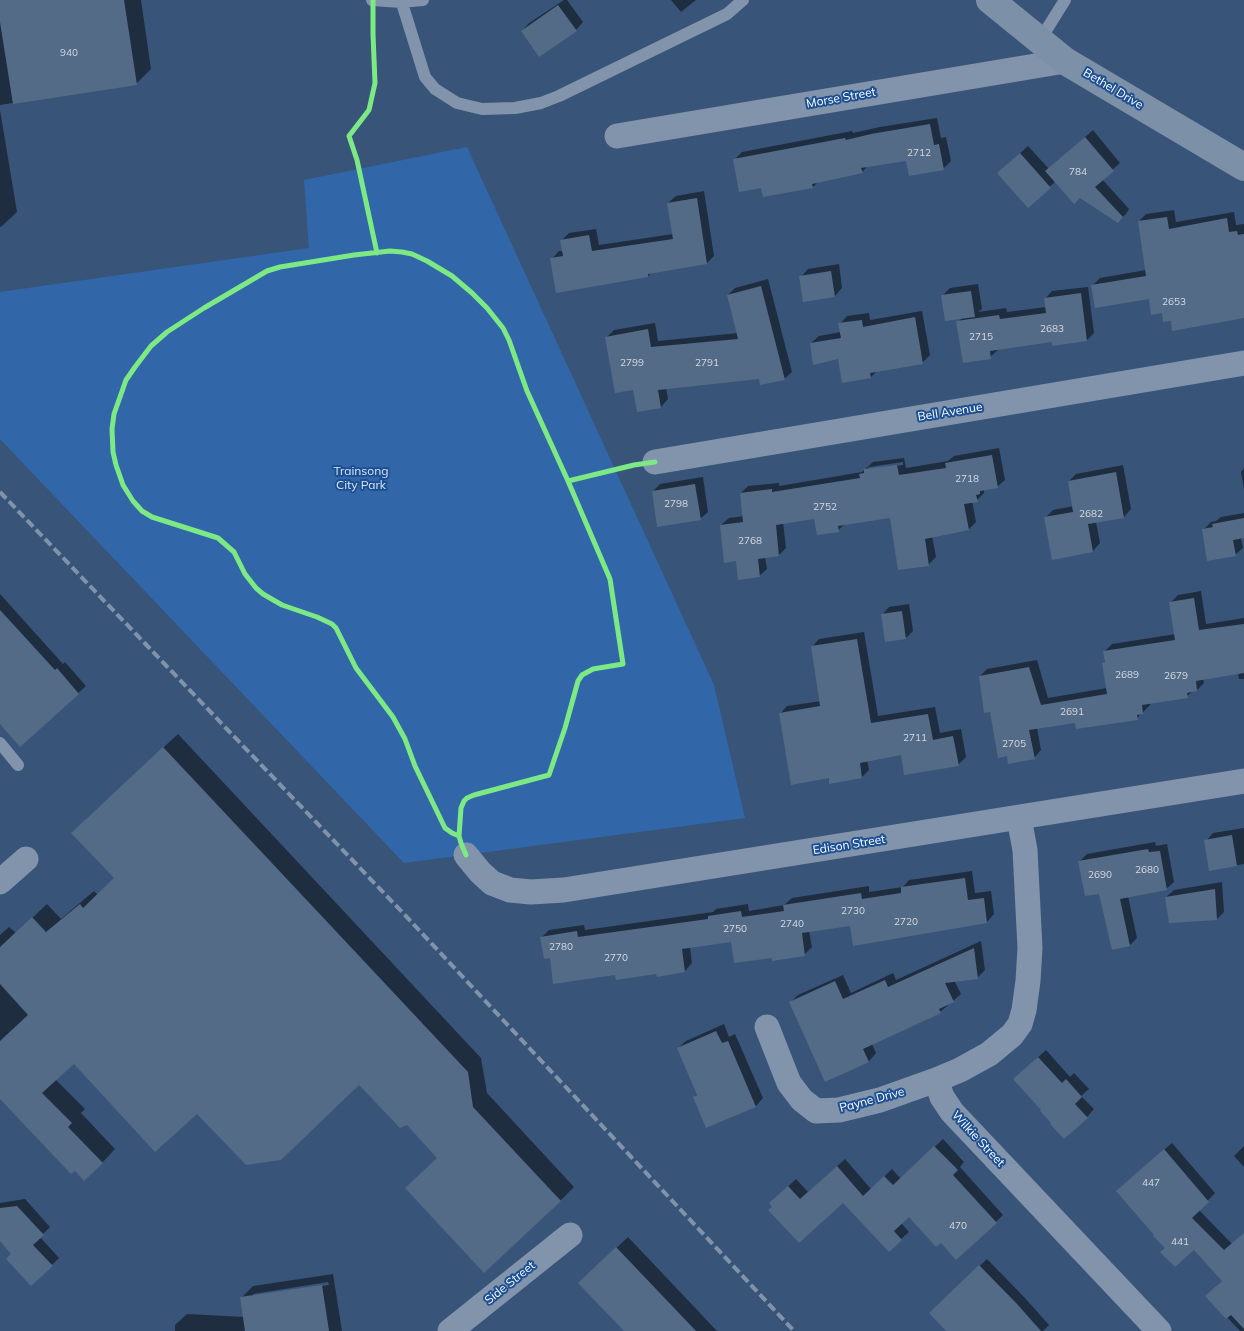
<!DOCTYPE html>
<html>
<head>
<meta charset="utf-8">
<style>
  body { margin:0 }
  canvas { display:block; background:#385478 }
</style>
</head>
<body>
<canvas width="1244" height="1331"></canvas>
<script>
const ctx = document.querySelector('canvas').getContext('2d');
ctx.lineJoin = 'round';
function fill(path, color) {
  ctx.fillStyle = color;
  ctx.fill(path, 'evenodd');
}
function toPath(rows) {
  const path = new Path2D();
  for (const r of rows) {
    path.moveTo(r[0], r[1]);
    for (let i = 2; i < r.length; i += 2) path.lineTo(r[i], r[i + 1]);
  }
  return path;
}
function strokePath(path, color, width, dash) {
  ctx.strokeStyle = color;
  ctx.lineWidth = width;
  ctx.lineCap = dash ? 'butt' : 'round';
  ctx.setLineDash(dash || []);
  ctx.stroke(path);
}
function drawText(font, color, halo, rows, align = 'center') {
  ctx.font = font + ' Mulish,sans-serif';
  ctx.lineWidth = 4;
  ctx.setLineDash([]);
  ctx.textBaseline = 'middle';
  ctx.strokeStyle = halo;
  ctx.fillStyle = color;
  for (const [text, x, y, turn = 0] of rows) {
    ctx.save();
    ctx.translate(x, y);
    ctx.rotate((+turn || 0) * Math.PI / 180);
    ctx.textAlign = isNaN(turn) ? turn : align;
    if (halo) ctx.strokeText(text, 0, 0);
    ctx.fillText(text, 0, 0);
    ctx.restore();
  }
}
fill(toPath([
  [467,147,714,685,745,818,404,863,0,439,0,292,309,248,304,180]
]), '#3167a9');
fill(toPath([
  [0,0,141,0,151,69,137,83,0,105],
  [564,0,567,0,583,22,576,30,522,31,529,23],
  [671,0,696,0,681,12],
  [0,110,17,212,2,226,0,227],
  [937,118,941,138,946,137,951,161,943,169,907,160,868,166,862,172,818,182,813,187,762,187,735,159,742,152,852,131,853,133,880,127],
  [1093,130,1120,163,1102,179,1129,209,1126,214,1118,221,1056,181,1028,206,1006,166,1028,146,1049,169],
  [704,191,714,256,707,263,651,273,648,276,552,259,559,251,563,251,561,241,569,233,596,229,599,245,673,234,668,203,676,196],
  [1174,210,1176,222,1234,212,1236,225,1244,224,1244,317,1172,320,1150,298,1092,286,1100,278,1146,270,1139,221,1146,214],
  [839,264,842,288,835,296,801,277,808,269],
  [768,279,792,372,784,379,760,377,666,388,668,399,661,407,634,389,607,337,614,330,655,323,658,341,738,333,728,295,735,288],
  [978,284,982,309,978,312,1006,308,1007,312,1046,307,1045,299,1052,291,1088,287,1094,333,1087,340,1053,340,998,348,998,350,990,357,958,322,962,318,942,296,950,288],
  [922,311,930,355,922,363,877,371,871,377,839,358,811,343,819,336,841,332,840,324,847,316,869,313,870,320],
  [999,448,1005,480,997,487,984,489,984,493,977,500,972,501,976,522,969,529,932,536,936,557,928,565,891,517,845,524,838,530,815,517,783,522,786,548,779,555,765,557,767,569,759,576,737,560,721,525,729,518,744,516,741,493,748,486,779,483,779,486,862,472,873,462,904,458,906,468,948,461,954,456],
  [903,462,903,465,866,470,869,467],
  [1123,465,1131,509,1124,517,1096,522,1100,543,1093,551,1053,558,1045,518,1053,510,1074,506,1069,481,1076,474],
  [1244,468,1244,489,1241,472],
  [703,477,708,512,700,519,653,491,660,484],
  [1244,513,1244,537,1241,538,1243,548,1235,555,1204,529,1211,522,1216,521,1221,517],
  [1201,591,1206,624,1244,618,1244,679,1239,679,1238,673,1203,679,1204,683,1197,690,1193,691,1187,696,1150,702,1150,705,1137,718,1076,721,1037,728,1041,750,1034,758,1008,755,991,711,980,676,987,669,1037,660,1048,698,1107,688,1103,663,1106,661,1104,652,1112,644,1176,634,1171,602,1178,595],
  [0,594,63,664,65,662,86,686,20,745,0,722],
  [909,604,913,631,906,638,886,641,882,615,889,607],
  [864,632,878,716,935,707,940,733,961,729,966,757,958,765,902,754,867,760,869,770,862,777,830,777,780,714,787,706,821,701,812,647,819,639],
  [178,734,481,1058,487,1093,574,1187,560,1201,439,1158,407,1124,359,1083,197,1112,74,1062,55,1079,85,1109,81,1113,115,1149,102,1163,0,1096,0,935,9,927,16,933,47,904,61,919,94,891,98,895,116,878,86,819],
  [1244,828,1244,864,1210,870,1206,841,1213,833],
  [1155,842,1156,846,1167,844,1174,882,1166,889,1128,896,1137,938,1130,945,1100,892,1080,861,1087,854],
  [972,871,975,893,991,891,994,914,987,922,851,924,809,931,812,947,804,955,732,941,690,947,692,963,685,971,616,973,551,957,542,937,549,930,584,925,585,930,713,912,716,909,748,904,749,911,784,905,792,898,869,886,869,892,903,887,909,880],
  [1222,882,1224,912,1217,919,1166,897,1174,890],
  [981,941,985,970,978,977,954,980,961,994,953,1001,940,1012,872,1044,876,1053,869,1061,825,1080,790,1003,798,995,843,975,851,993,893,973,896,980],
  [724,1024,729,1037,735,1034,763,1098,756,1106,707,1126,694,1097,698,1093,678,1048,686,1041],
  [1046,1050,1070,1077,1074,1073,1089,1089,1081,1096,1094,1109,1087,1117,1052,1123,1042,1110,1022,1072],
  [943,1139,964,1162,960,1167,1003,1215,996,1222,941,1241,909,1215,901,1223,909,1232,889,1250,843,1201,774,1207,778,1196,796,1179,808,1192,845,1159,871,1189,892,1169,901,1179],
  [1172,1143,1215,1193,1199,1210,1232,1244,1244,1234,1244,1331,1240,1331,1207,1296,1223,1280,1194,1248,1166,1248,1125,1184],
  [1244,1146,1244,1167,1234,1156],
  [25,1199,50,1227,40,1237,59,1258,52,1265,13,1254,0,1240,0,1203],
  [628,1237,717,1331,625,1331,591,1272],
  [987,1259,1024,1297,1049,1325,1043,1331,947,1331,930,1313],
  [333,1274,342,1331,175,1331,175,1325,187,1314,245,1317,242,1297,253,1286],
  [328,1282,329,1285,253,1296,253,1294]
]), '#0007');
fill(toPath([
  [0,0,124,0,137,85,13,104,0,22],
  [558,5,577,31,539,57,521,31],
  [930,124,934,145,939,144,944,170,909,176,906,161,861,168,863,173,812,184,813,188,763,197,761,188,739,192,733,159,845,138,846,140,871,134],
  [1085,137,1114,171,1095,187,1123,217,1118,223,1080,198,1074,204,1045,171],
  [1020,153,1051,188,1028,208,997,173],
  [697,198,707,264,648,274,648,277,556,293,550,258,563,256,560,240,589,235,592,251,673,239,667,203],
  [1167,217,1169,229,1227,218,1229,232,1237,231,1238,235,1244,234,1244,318,1172,331,1171,321,1163,322,1162,313,1151,315,1149,299,1095,308,1091,285,1146,276,1138,221],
  [831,271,835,297,803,302,799,276],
  [761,286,785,380,760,385,759,379,658,390,661,408,637,412,633,390,615,393,605,337,648,329,651,347,738,339,727,295],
  [971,291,975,317,945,321,941,295],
  [1081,293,1087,341,1052,346,1052,342,990,351,991,359,963,363,956,321,999,315,1000,319,1046,313,1044,298],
  [915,317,923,364,870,373,871,378,842,383,838,359,813,365,810,343,841,338,838,323,862,320,863,327],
  [992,455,998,488,980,491,980,494,976,495,978,502,964,504,969,530,925,539,929,566,898,570,890,518,838,526,839,532,817,535,814,519,776,525,779,556,758,559,760,577,738,580,736,561,724,563,720,525,743,522,740,493,772,489,772,492,860,478,859,474,864,473,864,469,897,465,899,475,946,468,945,463],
  [1116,472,1124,518,1088,524,1093,552,1052,560,1044,517,1073,512,1068,481],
  [695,484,701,520,657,527,652,491],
  [1244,518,1244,538,1233,540,1236,556,1207,561,1202,529,1213,527,1212,524],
  [1194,598,1199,630,1244,624,1244,673,1196,681,1197,691,1187,693,1188,698,1142,705,1143,714,1137,715,1138,720,1076,729,1075,723,1029,730,1035,759,1008,764,1007,756,998,758,990,712,984,713,979,676,1029,667,1041,705,1107,694,1102,663,1105,662,1103,651,1175,640,1169,602],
  [0,610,55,670,57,668,79,694,20,747,0,724],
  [902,611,906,639,885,642,881,614],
  [857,639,871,723,928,714,933,740,953,736,959,766,904,775,901,755,860,763,862,778,829,784,829,778,791,785,779,713,820,706,811,646],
  [163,747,468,1072,473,1107,561,1201,484,1273,405,1188,437,1158,407,1125,400,1128,359,1085,281,1160,246,1165,197,1114,155,1152,74,1064,42,1093,72,1123,68,1127,103,1163,84,1181,75,1171,71,1174,0,1099,0,1041,28,1015,0,984,0,947,32,917,46,932,80,904,83,908,114,878,71,833],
  [1232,835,1237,866,1209,871,1204,840],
  [1148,849,1149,852,1160,851,1167,890,1120,899,1130,946,1112,950,1099,894,1085,896,1078,861],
  [965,878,968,900,984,898,987,923,853,946,850,926,802,933,805,956,772,961,772,958,734,963,731,942,682,949,685,972,657,977,656,974,616,980,615,975,553,984,550,958,544,959,540,937,577,931,578,937,708,919,708,916,741,911,742,917,784,911,783,905,861,893,862,899,901,893,901,887],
  [1215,889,1217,920,1169,923,1165,897],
  [974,948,978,979,945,983,954,1002,939,1009,941,1013,863,1049,869,1062,825,1082,789,1002,835,981,843,999,885,980,888,987],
  [716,1031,722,1043,728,1041,756,1107,706,1128,693,1097,697,1095,677,1048],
  [1038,1057,1062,1083,1066,1079,1082,1097,1075,1104,1088,1118,1064,1139,1050,1124,1051,1123,1040,1111,1041,1110,1013,1079],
  [934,1146,958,1170,953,1175,997,1223,956,1260,941,1243,936,1247,909,1217,894,1231,902,1240,889,1252,843,1203,799,1243,768,1210,772,1207,769,1203,788,1186,800,1199,837,1166,863,1196,884,1176,893,1185],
  [1164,1149,1209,1202,1192,1218,1224,1250,1244,1233,1244,1329,1231,1315,1226,1319,1205,1296,1222,1281,1194,1250,1175,1267,1160,1252,1165,1248,1153,1236,1154,1235,1116,1191],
  [17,1206,44,1235,33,1245,53,1266,31,1286,6,1259,11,1254,0,1241,0,1208],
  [616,1247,696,1331,624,1331,578,1283],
  [979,1265,1017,1304,1041,1331,946,1331,929,1313],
  [322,1285,329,1331,245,1331,240,1297]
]), '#546b87');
strokePath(toPath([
  [372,0,401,2,423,0],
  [401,0,425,77,435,89,457,103,482,109,515,108,541,103,559,96,727,14,743,0],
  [1040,40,1065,0],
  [0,743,18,765]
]), '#8194ab', 12);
strokePath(toPath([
  [617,136,1065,61],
  [655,462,1244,363],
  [1019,818,1025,850,1030,948,1028,981,1024,1010,1020,1024,1012,1035,989,1054,960,1070,936,1080,942,1097,952,1112,1159,1331],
  [466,855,480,872,492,883,510,890,531,892,564,890,1244,781],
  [0,882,26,859],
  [767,1027,789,1083,802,1100,816,1111,839,1110,880,1100,936,1080],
  [450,1331,570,1235]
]), '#8194ab', 25);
strokePath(toPath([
  [990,0,1065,61,1244,167]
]), '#7c90a7', 28);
strokePath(toPath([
  [0,492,403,913,794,1331]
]), '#8093ab', 4, [9, 4]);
strokePath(toPath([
  [373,0,373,34,375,83,369,110,349,136,357,160,377,253],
  [459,836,452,833,445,828,415,766,405,739,393,717,356,668,336,628,332,624,317,617,282,605,263,594,256,588,245,574,234,552,218,538,152,517,142,511,133,501,123,485,116,465,113,452,112,429,114,414,126,380,135,367,151,346,167,332,204,308,267,271,280,267,354,255,390,251,402,252,412,254,427,261,452,276,472,293,487,308,503,328,509,340,527,391,568,481],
  [466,855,461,843,459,836,461,808,464,801,467,798,474,795,549,775,565,728,578,681,582,675,593,669,623,664,610,579,568,481,634,465,655,462]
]), '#7ce984', 5);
drawText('10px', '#d4dae1', null, [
  ["940",69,53],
  ["2712",919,153],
  ["784",1078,172],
  ["2653",1174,302],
  ["2683",1052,329],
  ["2715",981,337],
  ["2799",632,363],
  ["2791",707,363],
  ["2718",967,479],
  ["2798",676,504],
  ["2752",825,507],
  ["2682",1091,514],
  ["2768",750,541],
  ["2689",1127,675],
  ["2679",1176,676],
  ["2691",1072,712],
  ["2711",915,738],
  ["2705",1014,744],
  ["2680",1147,870],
  ["2690",1100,875],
  ["2730",853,911],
  ["2720",906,922],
  ["2740",792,924],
  ["2750",735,929],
  ["2780",561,947],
  ["2770",616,958],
  ["447",1151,1183],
  ["470",958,1226],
  ["441",1180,1242]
]);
drawText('12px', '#fff', '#1d5093', [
  ["Bethel Drive",1113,89,31],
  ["Morse Street",841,98,-10],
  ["Bell Avenue",950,412,-9],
  ["Edison Street",849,845,-9],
  ["Payne Drive",872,1100,-15],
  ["Wilkie Street",978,1139,47],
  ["Side Street",510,1283,-39]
]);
drawText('12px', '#d5e6fa', '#1d5093', [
  ["Trainsong",361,471],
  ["City Park",361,485]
]);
</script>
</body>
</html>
